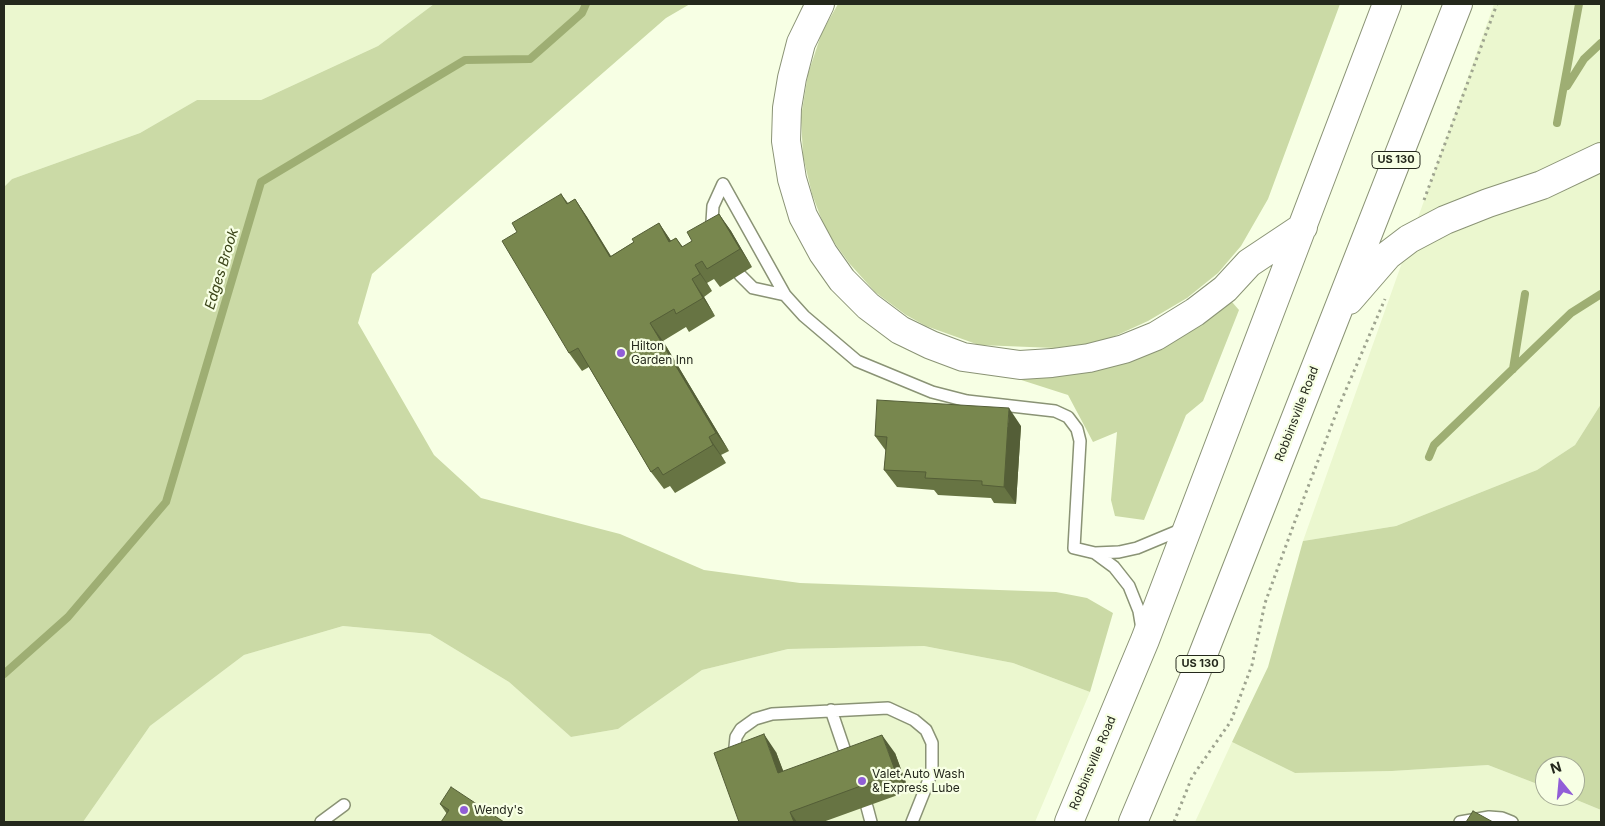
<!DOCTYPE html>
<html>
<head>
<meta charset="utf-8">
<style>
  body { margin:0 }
  #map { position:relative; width:1605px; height:826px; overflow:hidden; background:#f7ffe4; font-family:Inter,sans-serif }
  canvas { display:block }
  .frame { position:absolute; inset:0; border:5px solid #24281c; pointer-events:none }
  .north { position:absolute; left:1535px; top:756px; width:50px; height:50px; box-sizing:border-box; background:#f7ffe4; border:1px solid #a3a994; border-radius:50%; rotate:343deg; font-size:14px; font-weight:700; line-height:20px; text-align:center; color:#24281c }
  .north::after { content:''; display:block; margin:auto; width:18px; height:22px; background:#915ed7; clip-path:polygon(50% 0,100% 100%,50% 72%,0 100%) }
</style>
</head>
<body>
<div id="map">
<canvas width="1605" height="826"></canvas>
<div class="frame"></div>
<div class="north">N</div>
</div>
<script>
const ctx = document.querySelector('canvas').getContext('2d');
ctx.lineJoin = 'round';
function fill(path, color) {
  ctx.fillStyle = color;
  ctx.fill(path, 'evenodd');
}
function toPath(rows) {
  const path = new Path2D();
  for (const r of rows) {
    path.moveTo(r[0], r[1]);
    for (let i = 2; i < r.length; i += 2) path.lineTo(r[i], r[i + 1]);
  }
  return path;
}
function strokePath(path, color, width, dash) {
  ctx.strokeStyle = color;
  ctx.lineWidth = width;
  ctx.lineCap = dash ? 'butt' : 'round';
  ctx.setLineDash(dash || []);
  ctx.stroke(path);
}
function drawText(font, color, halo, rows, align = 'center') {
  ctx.font = font + ' Inter,sans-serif';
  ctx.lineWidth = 4.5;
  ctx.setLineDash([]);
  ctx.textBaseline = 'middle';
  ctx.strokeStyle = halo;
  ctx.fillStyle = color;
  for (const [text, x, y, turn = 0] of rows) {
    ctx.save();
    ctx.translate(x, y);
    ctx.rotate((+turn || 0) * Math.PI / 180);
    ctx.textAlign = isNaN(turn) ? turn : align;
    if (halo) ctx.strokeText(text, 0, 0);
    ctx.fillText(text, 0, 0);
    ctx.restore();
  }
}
fill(toPath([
  [4,4,434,4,378,46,261,100,197,100,140,133,12,179,4,187],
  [1494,4,1601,4,1601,404,1575,445,1537,470,1396,526,1303,541],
  [343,626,430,634,509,682,571,737,618,729,702,670,788,649,924,646,1013,663,1090,692,1035,822,83,822,150,726,244,655],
  [1232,742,1295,773,1392,771,1488,765,1545,787,1545,796,1567,796,1601,810,1601,822,1195,822]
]), '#ebf7cf');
fill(toPath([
  [434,4,690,4,666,18,372,274,358,323,434,455,481,498,620,534,704,570,800,583,1056,592,1087,598,1113,613,1090,692,1013,663,924,646,788,649,702,670,618,729,571,737,509,682,430,634,343,626,244,655,150,726,83,822,4,822,4,187,12,179,140,133,197,100,261,100,378,46],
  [838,4,1340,4,1268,199,1241,246,1218,273,1187,298,1148,321,1102,342,1055,348,979,345,926,326,906,315,875,292,849,263,826,231,812,194,803,156,801,117,808,74,822,32],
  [1232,302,1239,310,1203,401,1186,415,1144,520,1115,516,1111,500,1117,432,1093,442,1068,395,1015,378,1070,374,1096,370,1192,329],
  [1601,404,1601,810,1567,796,1575,796,1575,766,1545,766,1545,787,1488,765,1392,771,1295,773,1232,742,1268,667,1303,541,1396,526,1537,470,1575,445]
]), '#cbdaa6');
strokePath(toPath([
  [1567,86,1584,59,1601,43],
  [1557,123,1579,4],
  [1513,369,1525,294],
  [1429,457,1434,445,1571,313,1601,294],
  [4,674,68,617,166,502,261,182,465,60,530,59,582,13,586,4]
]), '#9eae73', 8);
const service = toPath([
  [723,184,785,295,804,316,857,361,932,392,967,401,1055,411,1068,417,1077,429,1080,441,1074,548,1095,553,1119,552,1137,548,1185,528],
  [714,230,712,222,713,206,723,184],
  [740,275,753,288,785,295],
  [1095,553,1114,567,1129,586,1139,611,1142,629],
  [831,710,849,763],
  [739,760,735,747,736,737,741,729,755,719,772,714,888,708,914,720,926,730,932,743,932,772,912,822],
  [867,807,871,822],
  [321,822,344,805],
  [1460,822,1489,817,1502,818,1512,822]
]);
const trunk = toPath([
  [820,4,801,43,792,78,787,108,786,141,792,179,803,216,823,253,842,280,868,306,900,330,931,345,963,357,1020,365,1052,363,1089,358,1124,349,1156,336,1195,312,1225,289,1249,263,1303,227],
  [1349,300,1388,255,1409,239,1445,220,1488,203,1542,185,1601,157],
  [1069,822,1145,640,1387,4],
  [1133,822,1193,680,1458,4]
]);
strokePath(service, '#8a9375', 14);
strokePath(trunk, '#8a9375', 30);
strokePath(toPath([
  [1424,200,1497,4],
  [1174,822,1192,777,1231,721,1252,665,1265,603,1295,521,1339,406,1385,299]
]), '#9ea48f', 3, [2.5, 4]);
strokePath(service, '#fff', 11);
strokePath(trunk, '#fff', 28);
fill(toPath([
  [561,194,568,203,575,199,587,217,611,256,634,242,659,223,671,241,676,238,683,247,692,241,719,214,731,231,752,267,720,287,714,279,707,283,712,291,704,297,715,316,689,332,686,327,663,341,729,451,721,455,726,463,675,493,670,486,664,489,651,472,589,367,582,371,569,353],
  [1021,426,1016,504,994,503,991,498,938,495,934,490,897,487,884,470,886,451,875,436],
  [776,752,783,771,895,753,909,791,823,822,739,822],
  [440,804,504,822,447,814]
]), '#677443');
fill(toPath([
  [575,199,587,217,622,275,610,257],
  [719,214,731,231,752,267,740,249],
  [659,223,671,241,669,242],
  [695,265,707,283,712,291,700,274],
  [692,279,704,297,715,316,703,298],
  [650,323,663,341,729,451,716,433],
  [1009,408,1021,426,1016,504,1004,487],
  [709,437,721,455,726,463,713,445],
  [764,734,776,752,791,791,778,773],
  [882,735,895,753,909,791,896,773],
  [790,812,797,822,794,822]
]), '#545e37');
const building = toPath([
  [561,194,567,204,575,199,610,257,634,242,632,239,659,223,669,242,676,238,682,247,692,241,687,232,719,214,740,249,707,269,702,261,695,265,700,274,692,279,703,298,676,314,674,309,650,323,716,433,709,437,713,445,663,475,658,467,651,472,578,348,569,353,502,241,517,232,512,223,561,194],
  [877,400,1009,408,1004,487,982,485,982,481,925,478,926,472,884,470,887,437,875,436,877,400],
  [764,734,778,773,882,735,896,773,790,812,794,822,739,822,714,753,764,734],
  [451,787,504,822,441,822,449,810,440,804,451,787],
  [1473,811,1493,822,1466,822,1473,811]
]);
fill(building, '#78874e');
strokePath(building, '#545e37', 1);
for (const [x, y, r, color] of [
  [621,353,5,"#915ed7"],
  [862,781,5,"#915ed7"],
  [464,810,5,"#915ed7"]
]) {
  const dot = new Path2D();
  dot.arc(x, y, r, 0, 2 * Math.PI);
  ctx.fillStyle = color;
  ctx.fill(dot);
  strokePath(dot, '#f7ffe4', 2);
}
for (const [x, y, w] of [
  [1396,160,48],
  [1200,664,48]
]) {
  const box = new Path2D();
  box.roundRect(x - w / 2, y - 8.5, w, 17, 4);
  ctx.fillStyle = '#f7ffe4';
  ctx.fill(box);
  strokePath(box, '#24281c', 1);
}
drawText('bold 11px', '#24281c', null, [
  ["US 130",1396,160],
  ["US 130",1200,664]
]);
drawText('12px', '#24281c', '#f7ffe4', [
  ["Hilton",631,346],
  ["Garden Inn",631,360],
  ["Valet Auto Wash",872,774],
  ["& Express Lube",872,788],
  ["Wendy's",474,810]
], 'left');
drawText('12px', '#24281c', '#f7ffe4', [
  ["Robbinsville Road",1297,414,-69],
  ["Robbinsville Road",1093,763,-67]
]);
drawText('italic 14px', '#394317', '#f7ffe4', [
  ["Edges Brook",222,269,-73]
]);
</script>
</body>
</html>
